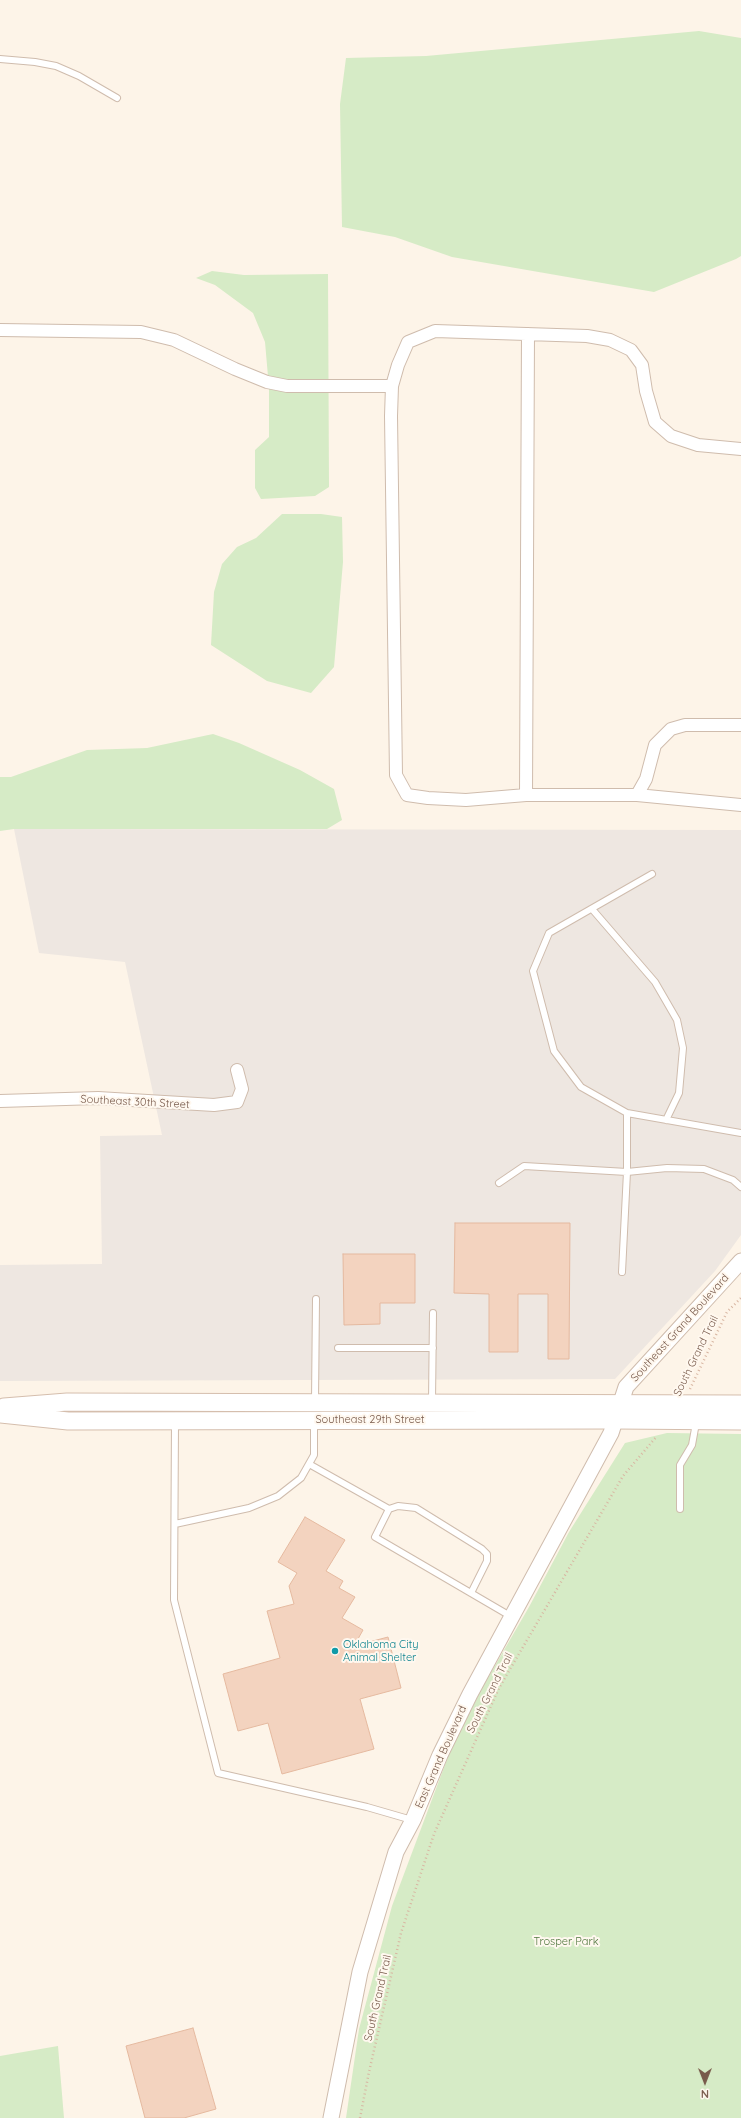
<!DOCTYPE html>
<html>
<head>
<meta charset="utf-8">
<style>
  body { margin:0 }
  #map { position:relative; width:741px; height:2118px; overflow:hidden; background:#fdf4e8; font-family:Quicksand,sans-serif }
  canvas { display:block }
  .north { position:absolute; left:685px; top:2062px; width:40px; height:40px; -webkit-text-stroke:3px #fff8ef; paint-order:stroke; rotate:180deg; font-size:11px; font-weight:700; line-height:16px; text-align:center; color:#785a4b }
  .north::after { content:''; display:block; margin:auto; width:14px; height:18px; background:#785a4b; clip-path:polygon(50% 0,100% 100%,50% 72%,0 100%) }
</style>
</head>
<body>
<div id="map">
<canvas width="741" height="2118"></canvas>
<div class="north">N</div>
</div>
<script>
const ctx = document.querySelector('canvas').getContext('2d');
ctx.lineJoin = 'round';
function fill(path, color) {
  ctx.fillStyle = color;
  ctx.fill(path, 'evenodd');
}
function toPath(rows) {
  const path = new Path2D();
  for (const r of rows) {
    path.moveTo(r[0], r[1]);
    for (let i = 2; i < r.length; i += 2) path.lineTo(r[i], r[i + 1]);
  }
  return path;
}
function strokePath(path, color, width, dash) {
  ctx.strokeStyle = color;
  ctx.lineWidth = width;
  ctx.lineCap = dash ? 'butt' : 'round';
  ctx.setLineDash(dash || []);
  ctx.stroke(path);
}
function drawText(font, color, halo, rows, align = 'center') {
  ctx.font = font + ' Quicksand,sans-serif';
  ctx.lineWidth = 4;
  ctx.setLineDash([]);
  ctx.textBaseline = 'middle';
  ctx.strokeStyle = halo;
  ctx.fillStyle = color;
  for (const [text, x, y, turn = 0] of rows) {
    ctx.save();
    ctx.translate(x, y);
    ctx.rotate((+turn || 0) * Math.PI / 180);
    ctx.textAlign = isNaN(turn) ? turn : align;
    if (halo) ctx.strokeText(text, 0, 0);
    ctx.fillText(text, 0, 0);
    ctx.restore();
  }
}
fill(toPath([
  [14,829,741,830,741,1235,715,1271,615,1379,0,1381,0,1265,102,1264,100,1136,162,1135,125,962,39,953]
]), '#eee7e1');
fill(toPath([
  [699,31,741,38,741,256,736,259,654,292,452,257,395,237,342,227,340,104,346,58,426,56],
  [212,271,244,275,328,274,329,487,315,496,261,499,255,488,255,450,269,437,269,388,265,342,253,313,215,285,196,278],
  [282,514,321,514,342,517,343,562,334,667,311,693,267,681,211,645,214,592,222,564,237,547,256,538],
  [213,734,239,743,300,770,334,789,342,820,327,829,14,829,0,831,0,777,11,777,87,750,147,748],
  [667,1433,741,1434,741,2118,346,2118,359,2029,392,1906,449,1754,482,1688,529,1607,569,1532,625,1443],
  [58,2046,64,2118,0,2118,0,2056]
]), '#d6ebc6');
const building = toPath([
  [455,1223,570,1223,569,1359,548,1359,548,1294,518,1294,518,1352,489,1352,489,1294,454,1293,455,1223],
  [343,1254,415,1254,415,1303,380,1303,380,1324,344,1325,343,1254],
  [305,1517,345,1540,326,1571,343,1581,339,1588,355,1597,342,1618,363,1630,354,1646,388,1637,401,1688,360,1699,374,1749,282,1774,268,1723,238,1731,223,1674,280,1658,267,1611,294,1604,289,1586,297,1573,278,1562,305,1517],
  [193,2028,216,2109,184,2118,145,2118,126,2046,193,2028]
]);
fill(building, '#f3d3bf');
strokePath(building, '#e5b99f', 1);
const service = toPath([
  [0,59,35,62,56,66,79,76,117,98],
  [592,909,655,982,677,1020,683,1048,679,1093,666,1120],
  [627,1113,581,1087,554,1051,533,971,549,933,652,874],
  [741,1133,627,1113,627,1172,667,1168,704,1169,733,1180,741,1187],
  [499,1183,524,1166,627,1172,622,1272],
  [338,1348,433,1348],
  [315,1401,316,1299],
  [432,1402,433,1313],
  [175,1422,174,1600,218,1773,367,1807,412,1820],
  [309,1464,389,1509,375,1537,512,1617],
  [389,1509,398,1506,416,1508,482,1549,487,1554,487,1561,471,1593],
  [680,1509,680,1465,692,1445,696,1423],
  [175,1524,249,1508,278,1496,301,1478,314,1455,314,1421]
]);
const minor = toPath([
  [0,330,141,332,174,340,235,369,267,382,287,386,392,386],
  [741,449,698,445,671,436,655,422,646,391,642,365,631,350,610,340,587,336,435,331,408,342,398,365,392,386,391,416,396,775,407,795,428,798,466,800,526,795,637,795,741,805],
  [526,795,528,334],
  [637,795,646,779,655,745,671,729,685,725,741,725],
  [0,1101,98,1098,214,1105,237,1102,242,1089,237,1070]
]);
const tertiary = toPath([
  [331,2118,360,1972,396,1852,413,1820,440,1755,470,1694,611,1433,626,1387,741,1261]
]);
const secondary = toPath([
  [4,1407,67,1402,741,1404],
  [0,1414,68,1421,615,1420,741,1421]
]);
strokePath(service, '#cfbcad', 8);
strokePath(minor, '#cfbcad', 14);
strokePath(tertiary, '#cfbcad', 17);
strokePath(secondary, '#d5bead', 19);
strokePath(toPath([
  [690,1389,727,1312,741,1298],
  [360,2118,369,2072,401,1933,434,1834,499,1688,623,1476,657,1436]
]), '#d8b6a2', 2.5, [1, 3]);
strokePath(service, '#fff', 6);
strokePath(minor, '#fff', 12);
strokePath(tertiary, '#fff', 15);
strokePath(secondary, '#fff', 17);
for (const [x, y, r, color] of [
  [335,1651,4,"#0f9aa8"]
]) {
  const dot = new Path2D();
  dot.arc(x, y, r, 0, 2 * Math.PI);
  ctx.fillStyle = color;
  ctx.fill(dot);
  strokePath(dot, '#fff8ef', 1.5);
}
drawText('11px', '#785a4b', '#fff8ef', [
  ["Southeast 30th Street",135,1102,3],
  ["Southeast Grand Boulevard",680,1328,-48],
  ["South Grand Trail",696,1356,-64],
  ["Southeast 29th Street",370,1420],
  ["South Grand Trail",490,1693,-63],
  ["East Grand Boulevard",441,1757,-66],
  ["South Grand Trail",378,1998,-77]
]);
drawText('11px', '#0d838f', '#fff8ef', [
  ["Oklahoma City",343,1645],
  ["Animal Shelter",343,1658]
], 'left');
drawText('11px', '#527840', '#fff8ef', [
  ["Trosper Park",566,1942]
]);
</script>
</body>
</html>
